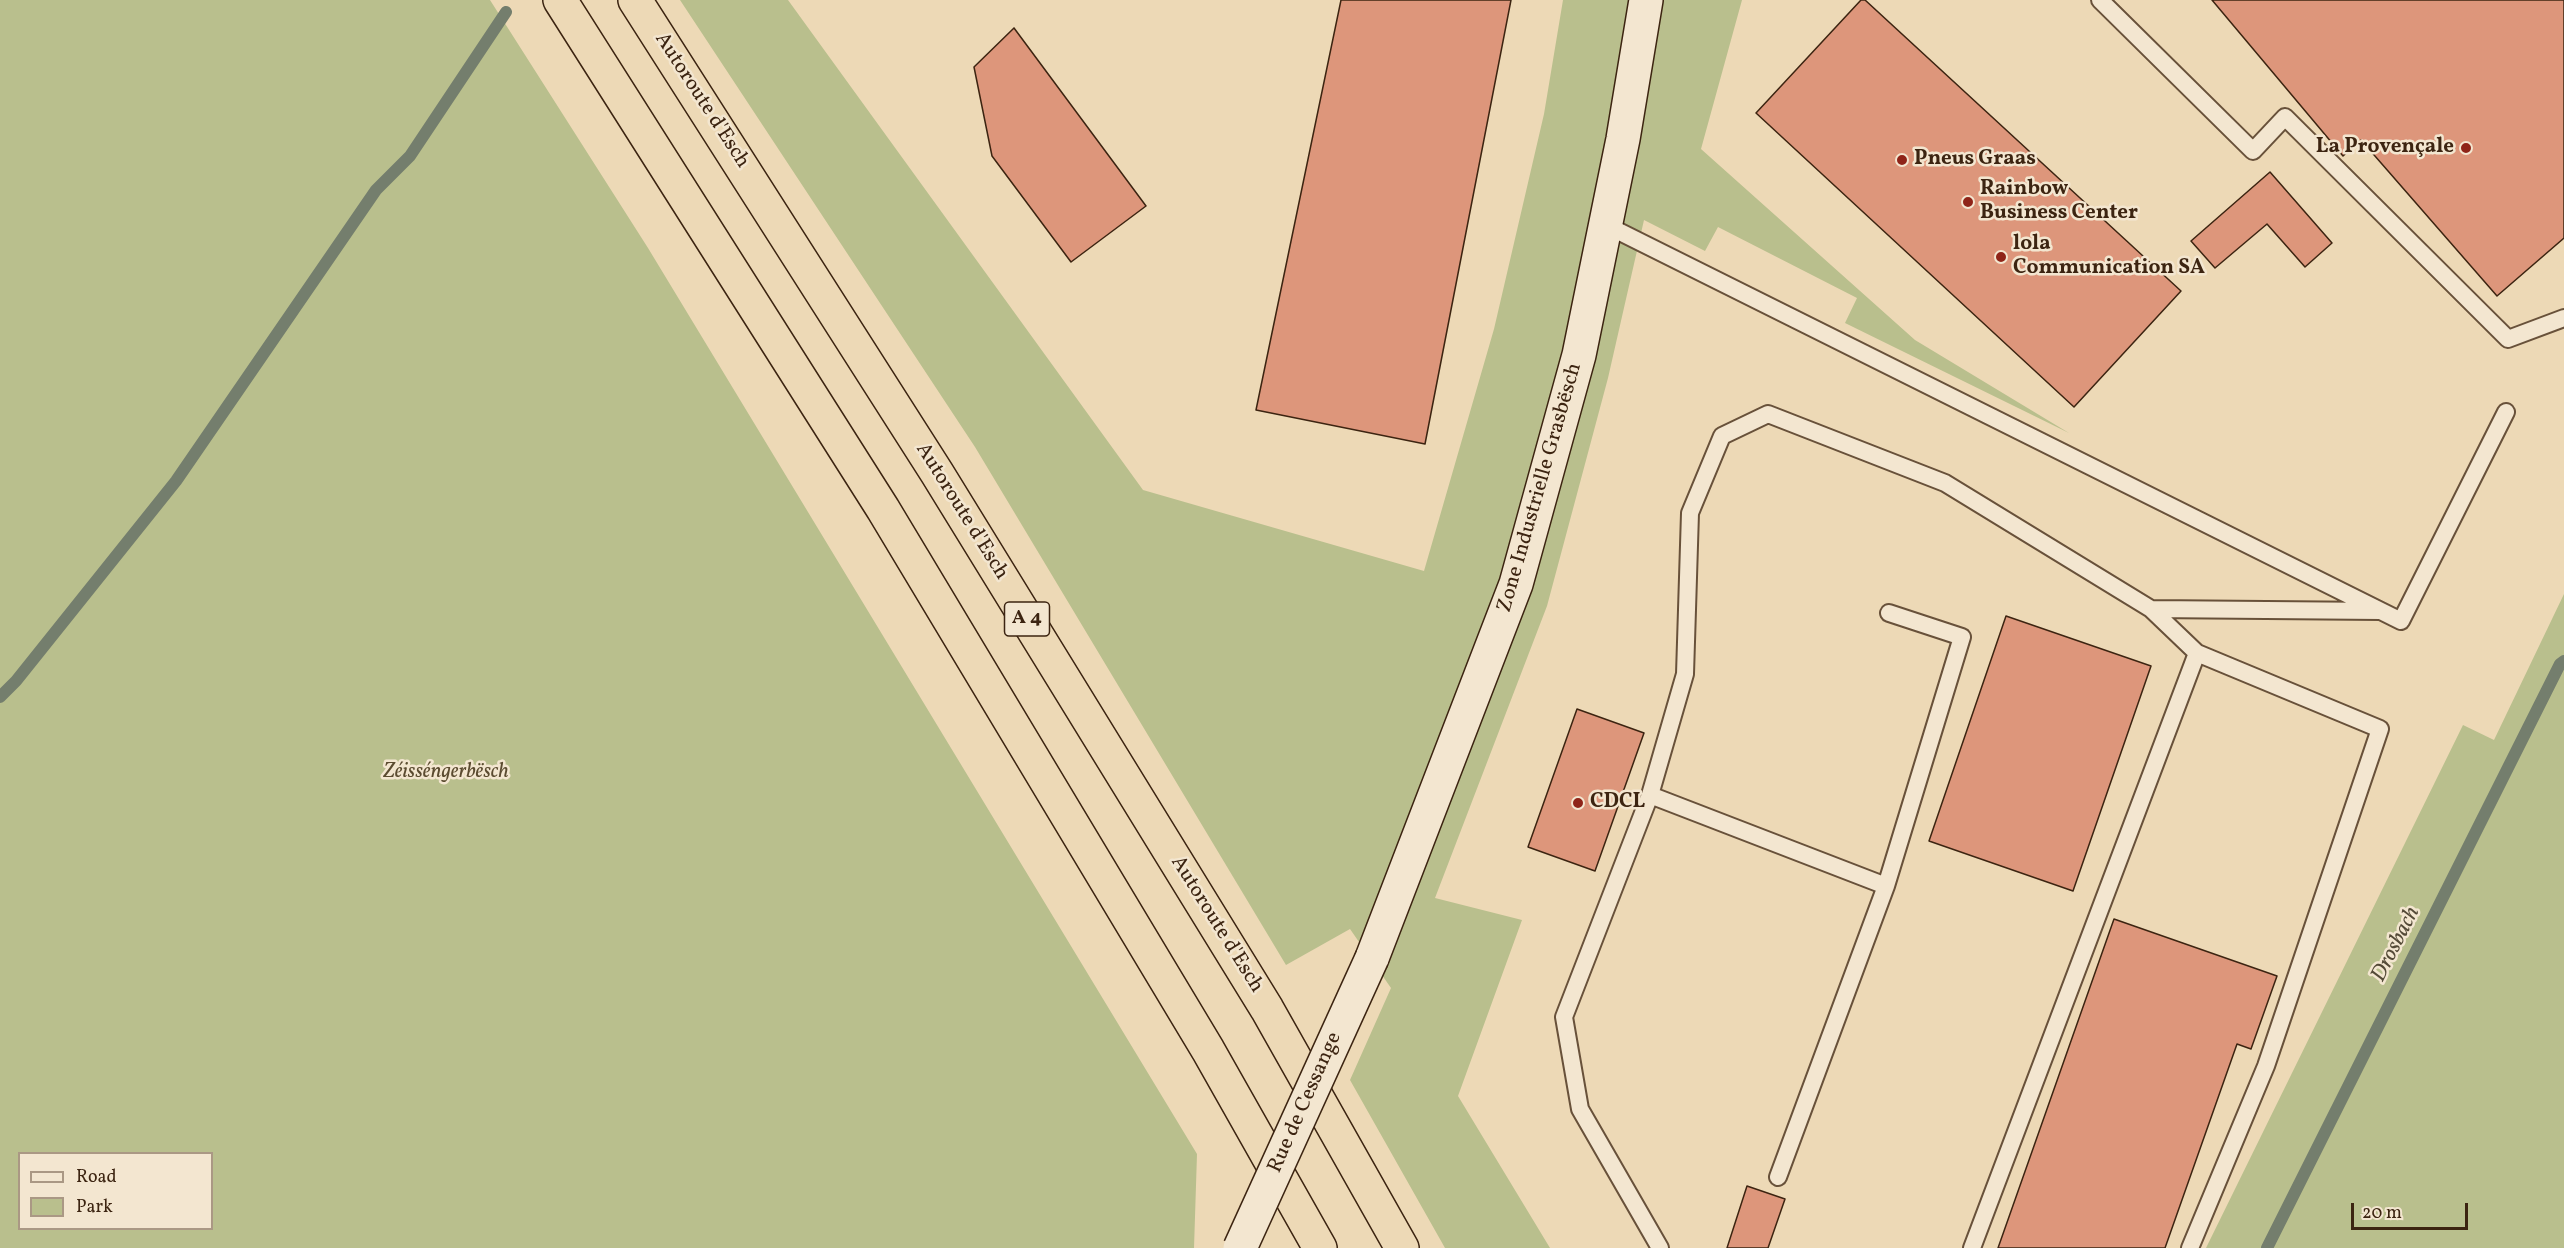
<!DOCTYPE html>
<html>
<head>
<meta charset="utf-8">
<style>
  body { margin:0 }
  #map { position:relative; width:2564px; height:1248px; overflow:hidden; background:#edd9b6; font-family:Vollkorn,serif }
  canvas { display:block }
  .legend { position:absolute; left:18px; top:1152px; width:195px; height:78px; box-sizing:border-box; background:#f3e6d0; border:2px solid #aa9884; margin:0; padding:8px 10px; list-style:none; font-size:18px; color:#3c2411 }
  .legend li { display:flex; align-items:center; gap:12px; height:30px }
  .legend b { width:30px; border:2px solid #aa9884 }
  .scale { position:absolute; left:2351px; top:1203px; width:117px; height:27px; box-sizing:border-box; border:3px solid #3c2411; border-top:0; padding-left:8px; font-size:18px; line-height:21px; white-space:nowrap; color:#3c2411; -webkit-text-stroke:4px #f3e6d0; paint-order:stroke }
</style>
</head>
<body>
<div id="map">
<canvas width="2564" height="1248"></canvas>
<ul class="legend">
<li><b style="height:8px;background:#f3e6d0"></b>Road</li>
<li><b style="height:16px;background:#b9bf8d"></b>Park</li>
</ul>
<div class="scale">20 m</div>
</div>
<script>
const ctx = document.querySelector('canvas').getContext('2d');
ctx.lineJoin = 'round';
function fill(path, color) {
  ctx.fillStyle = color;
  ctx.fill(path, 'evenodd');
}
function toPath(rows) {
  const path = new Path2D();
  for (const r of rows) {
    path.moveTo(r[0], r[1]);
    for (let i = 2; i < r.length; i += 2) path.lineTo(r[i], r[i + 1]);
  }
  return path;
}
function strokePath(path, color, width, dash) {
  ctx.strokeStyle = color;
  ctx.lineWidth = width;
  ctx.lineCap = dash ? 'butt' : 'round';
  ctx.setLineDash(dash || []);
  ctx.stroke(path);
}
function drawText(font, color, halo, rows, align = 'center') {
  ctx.font = font + ' Vollkorn,serif';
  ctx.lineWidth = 5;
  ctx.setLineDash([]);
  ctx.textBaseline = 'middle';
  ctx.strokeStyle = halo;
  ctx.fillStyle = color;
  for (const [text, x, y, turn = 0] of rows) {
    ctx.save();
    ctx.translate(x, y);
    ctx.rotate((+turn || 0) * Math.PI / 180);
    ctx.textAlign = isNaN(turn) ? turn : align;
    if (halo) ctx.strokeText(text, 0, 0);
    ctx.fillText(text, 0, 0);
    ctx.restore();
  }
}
fill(toPath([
  [0,0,490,0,648,248,1197,1154,1194,1248,0,1248],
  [20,1154,212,1154,212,1228,20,1228],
  [680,0,788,0,1143,490,1424,571,1494,329,1544,114,1563,0,1742,0,1701,149,1915,340,2069,433,1845,323,1857,298,1718,227,1705,251,1644,220,1608,378,1547,606,1435,898,1522,920,1458,1096,1550,1248,1445,1248,1350,1080,1391,988,1350,929,1286,965,975,447],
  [2564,594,2564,1248,2206,1248,2463,725,2494,740]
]), '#b9bf8d');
strokePath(toPath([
  [0,697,16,681,176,481,376,190,410,156,506,12],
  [2267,1248,2560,664,2564,661]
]), '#747e6d', 12);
const building = toPath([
  [1341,0,1511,0,1425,444,1256,410,1341,0],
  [1861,0,1865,0,2181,291,2074,407,1756,113,1861,0],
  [2212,0,2564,0,2564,238,2497,296,2361,140,2343,156,2212,0],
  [1014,28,1146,206,1071,262,992,156,974,67,1014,28],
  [2270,172,2332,243,2305,267,2267,224,2215,268,2191,241,2270,172],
  [2006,616,2151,666,2073,891,1929,841,2006,616],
  [1577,709,1644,733,1595,871,1528,847,1577,709],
  [2114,919,2277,976,2251,1049,2237,1044,2165,1248,1998,1248,2114,919],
  [1747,1186,1785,1199,1768,1248,1727,1248,1747,1186]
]);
fill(building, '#dd967b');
strokePath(building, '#3c2411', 1.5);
const lane = toPath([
  [2100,0,2253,151,2285,117,2508,339,2564,318],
  [1606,225,2401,621,2506,412],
  [2151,609,2197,653,2380,729,2266,1066,2190,1248],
  [1650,795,1886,886],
  [1778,1177,1886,886,1962,637,1889,613],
  [1660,1248,1580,1109,1564,1017,1650,795,1685,674,1690,513,1722,436,1768,414,1945,483,2151,609,2381,611],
  [1972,1248,2197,653]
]);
const secondary = toPath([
  [1372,958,1516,584,1579,355,1623,139,1646,0]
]);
const highway = toPath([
  [560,0,883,509,1208,1050,1320,1248],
  [635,0,937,473,1267,1009,1402,1248]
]);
strokePath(lane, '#68513a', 20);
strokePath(secondary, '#3c2411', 36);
strokePath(highway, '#3c2411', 36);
strokePath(lane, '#f3e6d0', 16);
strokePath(secondary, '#f3e6d0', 33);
strokePath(highway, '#edd9b6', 33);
const secondaryBridge = toPath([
  [1240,1248,1372,958]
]);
strokePath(secondaryBridge, '#3c2411', 36, []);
strokePath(secondaryBridge, '#f3e6d0', 33);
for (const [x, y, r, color] of [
  [2466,148,6,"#8f2418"],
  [1902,160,6,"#8f2418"],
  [1968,202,6,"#8f2418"],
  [2001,257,6,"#8f2418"],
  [1578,803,6,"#8f2418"]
]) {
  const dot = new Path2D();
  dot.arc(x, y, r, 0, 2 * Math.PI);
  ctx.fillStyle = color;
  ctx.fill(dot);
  strokePath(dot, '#f3e6d0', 2);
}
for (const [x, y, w] of [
  [1027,619,45]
]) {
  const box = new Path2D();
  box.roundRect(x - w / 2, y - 17, w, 34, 4.5);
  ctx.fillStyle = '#f3e6d0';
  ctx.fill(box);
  strokePath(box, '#3c2411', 1.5);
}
drawText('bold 20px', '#3c2411', null, [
  ["A 4",1027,619]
]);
drawText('21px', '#3c2411', '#f3e6d0', [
  ["Autoroute d'Esch",701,101,57],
  ["Zone Industrielle Grasbësch",1541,488,-74],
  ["Autoroute d'Esch",961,512,58],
  ["Autoroute d'Esch",1216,925,58],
  ["Rue de Cessange",1306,1103,-66]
]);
drawText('bold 21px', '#3c2411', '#f3e6d0', [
  ["La Provençale",2454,148,"right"],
  ["Pneus Graas",1914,160],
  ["Rainbow",1980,190],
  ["Business Center",1980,214],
  ["lola",2013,245],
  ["Communication SA",2013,269],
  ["CDCL",1590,803]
], 'left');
drawText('italic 21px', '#5b4b30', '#f3e6d0', [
  ["Zéisséngerbësch",446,773]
]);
drawText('italic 22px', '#544a37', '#f3e6d0', [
  ["Drosbach",2397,945,-63]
]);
</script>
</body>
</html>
